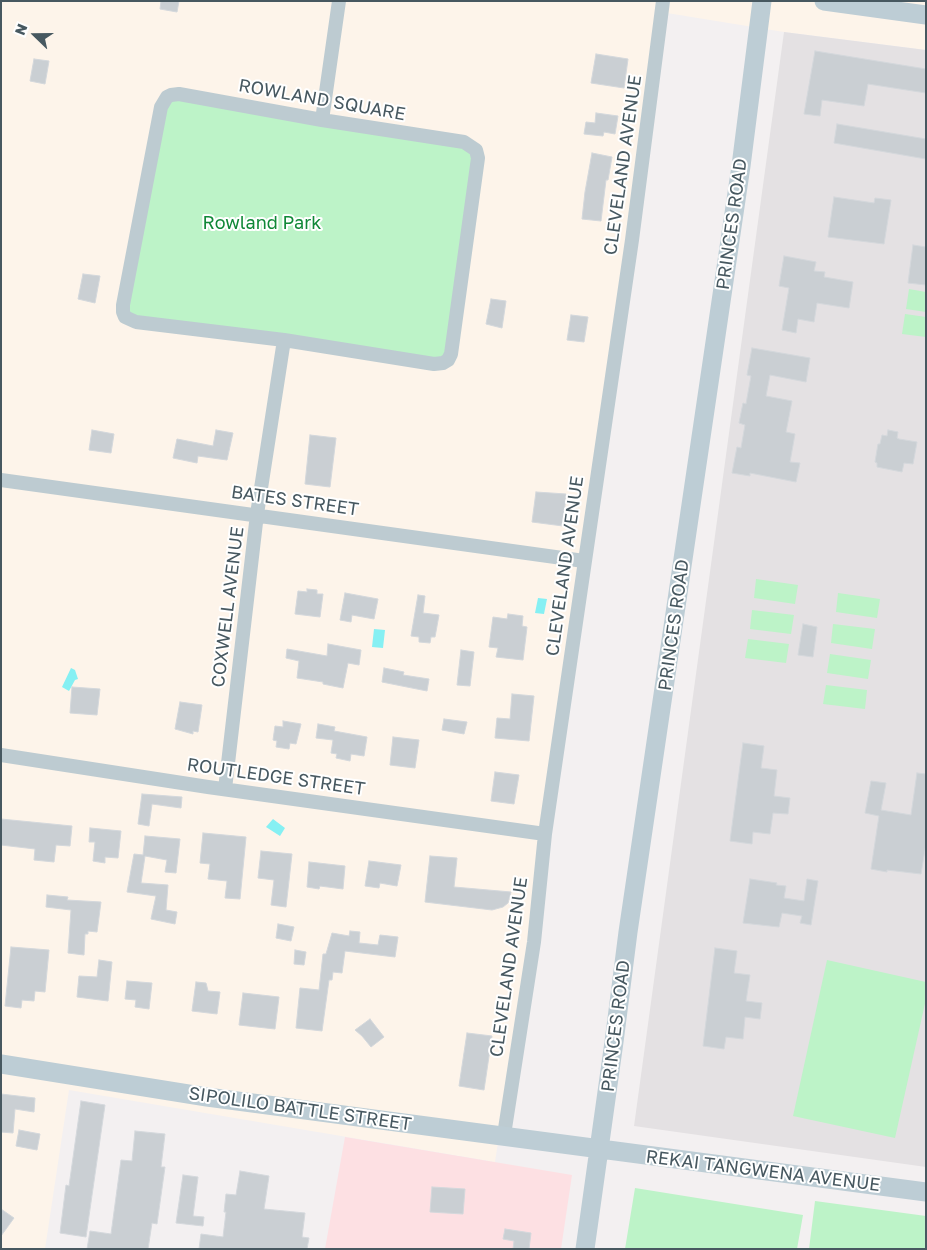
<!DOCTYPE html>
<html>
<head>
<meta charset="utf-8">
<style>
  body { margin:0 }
  #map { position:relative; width:927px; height:1250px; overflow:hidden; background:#f3f0f1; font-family:"Golos Text",sans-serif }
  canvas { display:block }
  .frame { position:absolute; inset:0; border:2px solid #475860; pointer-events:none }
  .north { position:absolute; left:10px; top:10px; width:50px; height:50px; -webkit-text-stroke:4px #fff; paint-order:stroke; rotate:292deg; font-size:14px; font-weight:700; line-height:20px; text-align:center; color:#475860 }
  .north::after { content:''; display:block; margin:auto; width:18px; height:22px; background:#475860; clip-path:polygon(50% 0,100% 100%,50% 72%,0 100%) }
</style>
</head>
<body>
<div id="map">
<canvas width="927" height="1250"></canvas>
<div class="frame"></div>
<div class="north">N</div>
</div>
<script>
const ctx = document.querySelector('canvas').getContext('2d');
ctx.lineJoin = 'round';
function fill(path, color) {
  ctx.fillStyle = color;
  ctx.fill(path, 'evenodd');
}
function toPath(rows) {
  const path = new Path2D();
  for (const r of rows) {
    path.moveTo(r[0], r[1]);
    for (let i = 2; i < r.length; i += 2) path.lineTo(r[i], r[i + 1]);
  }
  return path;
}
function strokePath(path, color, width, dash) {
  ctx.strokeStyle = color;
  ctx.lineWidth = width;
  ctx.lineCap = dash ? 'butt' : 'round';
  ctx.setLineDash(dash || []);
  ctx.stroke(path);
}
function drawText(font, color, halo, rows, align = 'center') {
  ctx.font = font + ' "Golos Text",sans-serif';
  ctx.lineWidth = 4;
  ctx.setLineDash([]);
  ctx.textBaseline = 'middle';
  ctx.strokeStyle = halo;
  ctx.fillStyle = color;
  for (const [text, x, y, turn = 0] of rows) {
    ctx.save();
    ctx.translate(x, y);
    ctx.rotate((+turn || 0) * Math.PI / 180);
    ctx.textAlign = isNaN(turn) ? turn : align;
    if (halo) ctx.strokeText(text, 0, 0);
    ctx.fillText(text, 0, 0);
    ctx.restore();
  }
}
fill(toPath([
  [1,1,926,1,926,50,784,32,667,13,495,1162,69,1090,45,1249,1,1249]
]), '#fdf4ea');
fill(toPath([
  [784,32,926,50,926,1167,634,1126]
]), '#e4e1e3');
fill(toPath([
  [345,1137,572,1175,561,1249,325,1249]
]), '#fde0e3');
fill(toPath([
  [167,91,477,147,449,362,125,319],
  [909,289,926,292,926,312,906,309],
  [905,314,926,317,926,337,902,334],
  [756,579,798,585,795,604,754,598],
  [838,593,880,599,877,618,836,612],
  [752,610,794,615,791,634,750,629],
  [833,624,875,629,872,649,831,643],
  [748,639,789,644,786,663,745,658],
  [830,654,871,660,868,679,827,673],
  [826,685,867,690,865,709,823,704],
  [827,960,926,982,926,999,895,1138,793,1116],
  [635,1188,803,1215,797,1249,625,1249],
  [815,1201,926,1216,926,1249,809,1249]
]), '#bdf3c8');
fill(toPath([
  [538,598,547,599,544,614,535,613],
  [374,629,385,630,383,648,372,647],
  [71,668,75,670,78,679,75,680,69,691,62,687],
  [273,819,285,828,280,836,266,827]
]), '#86f0f3');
const building = toPath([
  [161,1,179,1,177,12,160,9,161,1],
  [815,51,926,69,926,93,868,84,864,106,822,100,820,116,804,114,815,51],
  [596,54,628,59,624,88,591,83,596,54],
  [34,59,49,61,45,84,30,81,34,59],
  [596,113,618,116,615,134,604,132,603,136,584,134,586,122,595,123,596,113],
  [837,124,926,139,926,159,834,143,837,124],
  [592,153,612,157,608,180,606,180,601,221,582,219,585,192,592,153],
  [834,197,874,203,875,198,891,200,884,244,828,237,834,197],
  [913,245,926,247,926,285,908,283,913,245],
  [784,256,816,262,814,271,825,272,824,277,853,282,849,308,817,303,814,322,798,319,796,333,782,330,789,288,779,286,784,256],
  [83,274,100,276,95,303,78,299,83,274],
  [491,299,506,301,502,328,486,324,491,299],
  [571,315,588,317,584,342,567,340,571,315],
  [752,348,810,358,806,382,770,375,766,396,792,401,786,432,795,434,790,462,800,463,796,482,750,473,750,476,732,473,737,447,741,448,745,425,739,423,743,403,746,404,751,376,747,375,752,348],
  [92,430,114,434,111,453,89,450,92,430],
  [216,430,233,433,227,460,198,456,197,463,173,458,177,439,213,446,216,430],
  [888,430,898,432,897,438,899,439,917,442,913,464,904,463,902,472,877,467,877,463,875,462,878,444,880,444,882,435,887,436,888,430],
  [310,435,336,438,330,487,305,484,310,435],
  [536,492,566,494,563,526,532,522,536,492],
  [307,589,317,590,317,594,323,594,320,617,295,614,298,591,307,592,307,589],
  [345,593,378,599,374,619,352,615,351,622,340,620,345,593],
  [418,595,425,596,423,613,439,615,435,637,431,637,430,643,419,642,419,637,411,636,418,595],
  [508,614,523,616,522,626,527,627,523,660,496,657,498,648,489,647,493,617,507,619,508,614],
  [803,624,817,627,813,657,798,655,803,624],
  [328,644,361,650,359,665,348,663,343,688,323,684,323,682,297,678,299,661,286,658,287,649,327,656,328,644],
  [461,650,474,652,470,686,457,685,461,650],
  [384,668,404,672,403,675,429,679,427,691,382,682,384,668],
  [72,687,100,689,97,715,70,713,72,687],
  [512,694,534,696,529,741,495,738,497,718,510,719,512,694],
  [180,702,202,705,198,732,193,731,193,734,175,729,180,702],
  [444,719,467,722,464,734,442,730,444,719],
  [283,721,301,724,296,744,290,743,289,749,276,747,277,741,273,740,275,726,283,727,283,721],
  [318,724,335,727,334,731,367,737,364,756,351,754,350,761,336,758,337,754,331,753,333,740,316,738,318,724],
  [393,737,419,740,415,768,390,765,393,737],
  [743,743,764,746,761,768,777,770,774,796,790,798,788,814,773,813,770,834,753,832,752,844,730,841,743,743],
  [495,772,519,775,514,804,491,801,495,772],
  [917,773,926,774,926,844,921,874,887,870,887,872,871,869,879,816,865,813,871,781,886,783,881,810,911,815,917,773],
  [142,794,182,797,181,808,152,804,149,826,138,824,142,794],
  [1,819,72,826,70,846,56,845,54,862,34,860,35,849,1,845,1,819],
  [90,828,121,831,118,858,105,857,105,863,93,861,95,842,89,842,90,828],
  [203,833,246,837,240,899,225,898,227,881,208,879,210,864,200,863,203,833],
  [145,836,180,839,176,873,165,872,167,860,145,856,141,883,168,885,166,910,177,912,175,924,151,919,156,896,127,892,134,854,143,855,145,836],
  [261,851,292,854,286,907,271,905,274,880,258,878,261,851],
  [430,856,457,858,454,887,511,892,508,903,503,907,492,910,425,902,430,856],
  [369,861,401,865,397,886,380,883,379,888,365,886,369,861],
  [309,862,345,866,343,889,320,886,319,889,307,887,309,862],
  [750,879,777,883,776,885,786,886,784,898,804,901,807,879,818,881,811,925,800,923,802,916,782,913,779,927,743,923,750,879],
  [47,895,68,897,67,900,101,902,97,932,88,931,88,934,85,934,84,955,68,953,71,910,46,907,47,895],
  [278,924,294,927,291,941,276,938,278,924],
  [350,931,360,932,359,943,378,945,380,935,398,937,395,957,345,951,342,973,333,972,332,980,329,980,322,1031,296,1028,300,988,319,990,323,954,326,954,332,933,349,936,350,931],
  [11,947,49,950,45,992,35,991,34,1001,22,1000,21,1008,5,1006,11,947],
  [715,948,737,951,734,973,750,975,746,1001,762,1003,760,1019,745,1017,743,1039,726,1037,724,1049,703,1046,715,948],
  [295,950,306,952,304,965,294,964,295,950],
  [99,960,112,962,108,1001,77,997,79,976,97,977,99,960],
  [127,981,152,983,149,1009,135,1007,136,1000,125,999,127,981],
  [196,982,206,983,208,991,220,992,217,1014,192,1011,196,982],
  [243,993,279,997,275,1029,239,1025,243,993],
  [370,1019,384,1037,371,1047,362,1036,355,1030,370,1019],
  [467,1033,492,1036,484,1090,459,1086,467,1033],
  [1,1094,35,1098,34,1112,15,1109,13,1133,1,1132,1,1094],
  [81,1101,105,1105,86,1237,60,1233,66,1185,69,1186,81,1101],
  [19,1130,40,1134,37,1150,16,1146,19,1130],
  [135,1131,165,1134,161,1167,165,1167,157,1224,152,1223,148,1249,87,1249,90,1231,111,1234,121,1160,132,1161,135,1131],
  [240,1171,269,1176,264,1209,305,1213,302,1237,309,1238,307,1249,199,1249,201,1234,223,1237,226,1212,224,1212,226,1194,236,1195,240,1171],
  [183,1175,198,1177,193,1216,204,1217,203,1226,176,1223,183,1175],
  [432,1187,465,1189,463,1214,430,1212,432,1187],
  [1,1209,14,1218,1,1236,1,1209],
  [505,1229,531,1233,529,1249,513,1249,514,1241,503,1239,505,1229]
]);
fill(building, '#cacfd3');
strokePath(building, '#d4d8dc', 1);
strokePath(toPath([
  [179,94,322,120,464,142,476,150,478,158,451,354,448,360,443,363,434,364,284,340,136,322,125,317,123,312,123,305,161,107,167,97,171,95,179,94],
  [322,120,339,1],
  [1,480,584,561],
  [1,755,208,787,545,834],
  [225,789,257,514,284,340],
  [504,1135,534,942,545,834,632,240,663,1]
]), '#bdcbd1', 14);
strokePath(toPath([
  [824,1,926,15],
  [1,1064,207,1097,926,1192],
  [585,1249,614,1042,628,932,741,166,762,1]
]), '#bdcdd5', 19);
drawText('18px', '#475860', '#fff', [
  ["ROWLAND SQUARE",322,100,10],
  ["CLEVELAND AVENUE",623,165,-82],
  ["PRINCES ROAD",732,224,-82],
  ["BATES STREET",295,501,8],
  ["CLEVELAND AVENUE",565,566,-82],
  ["COXWELL AVENUE",228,607,-83],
  ["PRINCES ROAD",674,625,-82],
  ["ROUTLEDGE STREET",276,777,8],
  ["CLEVELAND AVENUE",509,967,-82],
  ["PRINCES ROAD",616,1026,-83],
  ["SIPOLILO BATTLE STREET",300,1109,8],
  ["REKAI TANGWENA AVENUE",763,1171,7]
]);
drawText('18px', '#108837', '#fff', [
  ["Rowland Park",262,223]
]);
</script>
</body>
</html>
